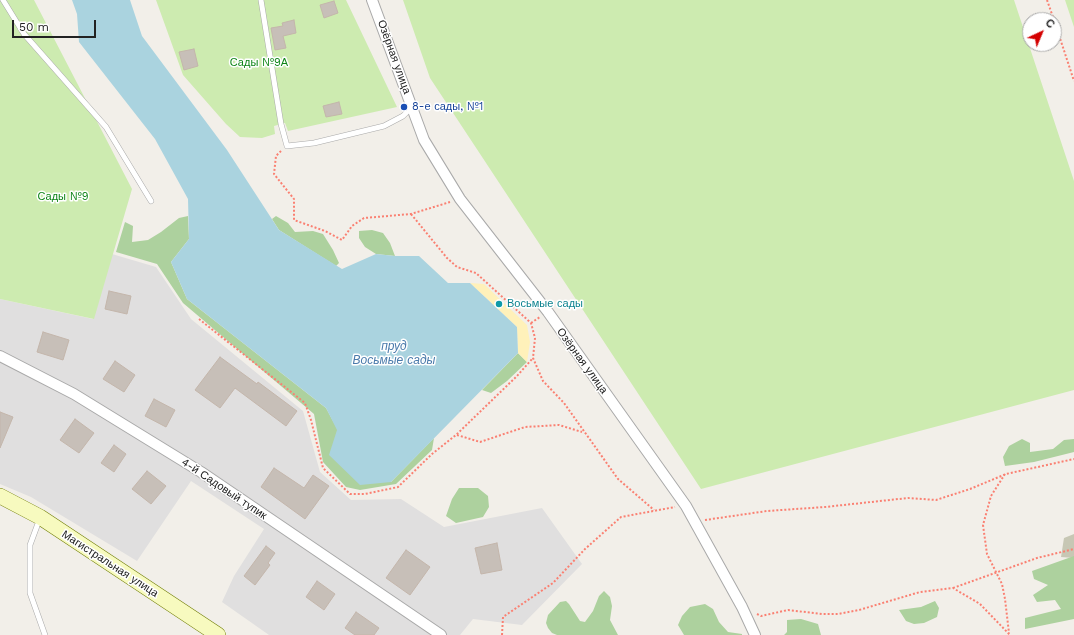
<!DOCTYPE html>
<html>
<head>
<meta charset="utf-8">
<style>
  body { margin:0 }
  #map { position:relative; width:1074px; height:635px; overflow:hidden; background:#f2efe9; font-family:"Work Sans",sans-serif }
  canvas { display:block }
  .north { position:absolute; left:1022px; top:12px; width:40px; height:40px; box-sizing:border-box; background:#fff; border:1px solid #a7a7a7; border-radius:50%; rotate:44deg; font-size:11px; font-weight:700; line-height:16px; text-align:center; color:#222 }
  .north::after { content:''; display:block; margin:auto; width:14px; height:18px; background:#d40000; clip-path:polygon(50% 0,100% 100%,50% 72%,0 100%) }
  .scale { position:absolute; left:12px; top:20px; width:84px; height:18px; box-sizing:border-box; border:2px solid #222; border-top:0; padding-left:5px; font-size:12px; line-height:14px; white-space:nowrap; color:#222; -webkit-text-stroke:3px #fff; paint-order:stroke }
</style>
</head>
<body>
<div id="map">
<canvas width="1074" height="635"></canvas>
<div class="north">С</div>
<div class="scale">50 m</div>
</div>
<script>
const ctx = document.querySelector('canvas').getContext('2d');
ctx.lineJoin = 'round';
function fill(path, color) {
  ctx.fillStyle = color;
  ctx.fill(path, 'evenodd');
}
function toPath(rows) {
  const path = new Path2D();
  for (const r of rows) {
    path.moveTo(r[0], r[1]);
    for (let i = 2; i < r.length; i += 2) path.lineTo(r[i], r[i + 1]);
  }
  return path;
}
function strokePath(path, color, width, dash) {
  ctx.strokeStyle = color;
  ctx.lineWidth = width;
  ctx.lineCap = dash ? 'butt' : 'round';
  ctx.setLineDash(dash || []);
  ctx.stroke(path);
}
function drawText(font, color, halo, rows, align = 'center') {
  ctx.font = font + ' "Work Sans",sans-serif';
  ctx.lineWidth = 3;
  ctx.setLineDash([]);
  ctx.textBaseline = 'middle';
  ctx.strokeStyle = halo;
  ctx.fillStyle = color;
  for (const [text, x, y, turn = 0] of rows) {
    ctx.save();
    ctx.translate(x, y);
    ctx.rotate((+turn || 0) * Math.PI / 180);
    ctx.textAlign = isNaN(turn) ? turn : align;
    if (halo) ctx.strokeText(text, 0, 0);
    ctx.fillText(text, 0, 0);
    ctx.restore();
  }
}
fill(toPath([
  [112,254,156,267,191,319,303,411,320,472,351,500,401,499,444,527,542,508,582,564,522,625,473,619,460,635,269,635,222,602,234,576,264,529,191,481,137,561,31,497,0,484,0,299,93,319]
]), '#e0dfdf');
fill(toPath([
  [1074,534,1074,558,1061,557,1064,538]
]), '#c7c7b4');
fill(toPath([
  [0,0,34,0,132,189,94,319,0,299],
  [156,0,346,0,397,107,288,131,285,123,274,126,275,134,262,138,240,137,226,124,183,75],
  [403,0,1014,0,1074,181,1074,390,701,489,430,78],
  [1065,0,1074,0,1074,27]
]), '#cdebb0');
fill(toPath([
  [188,216,189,239,171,262,187,299,326,408,338,430,391,482,434,438,432,450,396,484,360,490,346,487,323,462,314,414,183,303,157,264,116,252,125,222,133,226,132,242,148,240,161,232,179,218],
  [276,216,288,223,295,232,313,231,323,234,333,250,339,263,336,266,279,230,272,219],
  [372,230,383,233,390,243,395,256,376,254,365,247,359,238,359,231],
  [518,353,527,362,507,381,491,393,482,390],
  [1022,439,1030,443,1030,452,1053,449,1064,440,1074,439,1074,452,1034,462,1005,466,1003,457,1009,446],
  [459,488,478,488,488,496,489,507,483,517,456,523,446,516,452,499],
  [1074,556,1074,619,1025,629,1025,618,1061,609,1055,600,1037,602,1033,595,1048,585,1034,579,1032,571],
  [604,591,610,597,612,606,610,620,618,635,557,635,552,633,548,628,546,623,548,615,560,602,566,601,569,604,580,621,585,622,593,611,599,596],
  [935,601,939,608,937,617,924,623,914,624,906,621,899,610,921,607],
  [705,604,713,609,719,622,728,632,742,634,742,635,684,635,678,625,682,616,690,607],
  [801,619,818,624,821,635,784,635,787,632,787,620]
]), '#add19e');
fill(toPath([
  [470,283,484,284,527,325,530,342,527,362,518,353,517,327]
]), '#fff1ba');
fill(toPath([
  [72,0,130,0,142,36,227,150,279,230,342,269,376,254,395,256,419,256,448,283,470,283,517,327,518,353,391,482,360,485,329,455,337,430,326,408,187,299,171,262,189,239,188,199,155,139,79,42,77,14]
]), '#aad3df');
const building = toPath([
  [334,1,338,13,324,18,320,5,334,1],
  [294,20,296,33,283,36,286,48,275,50,271,28,283,26,282,23,294,20],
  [194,49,198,66,184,70,179,52,194,49],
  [339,102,342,114,326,117,323,106,339,102],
  [109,291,131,296,127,314,105,309,109,291],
  [43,332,69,340,63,360,37,352,43,332],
  [220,357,257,384,258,382,297,411,286,426,235,388,220,408,195,390,220,357],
  [115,361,135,375,124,392,103,379,115,361],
  [154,399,175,410,166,427,145,416,154,399],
  [0,412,13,417,0,448,0,412],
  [75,419,94,433,79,453,60,440,75,419],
  [114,445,126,454,114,472,101,463,114,445],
  [274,468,304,488,313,475,329,486,305,519,261,487,274,468],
  [147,471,166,486,151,504,132,489,147,471],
  [497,543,502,570,481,574,475,548,497,543],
  [266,546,275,553,268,563,270,565,255,585,244,576,266,546],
  [406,550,430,567,410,595,386,578,406,550],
  [317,581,335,594,324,610,306,597,317,581],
  [356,612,379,628,374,635,355,635,345,628,356,612]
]);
fill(building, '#c7bfb8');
strokePath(building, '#c4b6ab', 1);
const lane = toPath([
  [3,0,24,34,106,127,151,201],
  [261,0,281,124,287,146,314,143,384,126,403,116,412,107],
  [40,518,30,545,30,593,45,635]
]);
const street = toPath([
  [372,0,424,140,460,199,548,312,686,506,742,607,755,635],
  [0,356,74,394,201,472,441,635]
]);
const secondary = toPath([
  [0,496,40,517,218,635]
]);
strokePath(lane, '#a9a9a9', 6);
strokePath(street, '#a9a9a9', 12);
strokePath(secondary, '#707d05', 16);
strokePath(toPath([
  [1047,0,1054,20],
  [1054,20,1074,81],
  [281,151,276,156,274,174,294,199,294,220,325,231,342,240,352,226,364,218,411,214,450,202],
  [411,214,447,258,457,267,476,273,531,323,535,338,533,358,543,381,564,403,618,479,654,510],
  [199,319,305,403,311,420,323,468,350,494,365,494,398,487,432,454,456,435,517,376,533,358],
  [531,323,540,317],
  [457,435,480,442,525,427,559,425,582,432],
  [1005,474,991,496,983,525,987,554,1002,584,1005,599,1009,633],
  [705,520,767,511,825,507,908,498,936,500,970,489,1006,474,1074,459],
  [953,588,1037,558,1074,549],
  [757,614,761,616,788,610,822,614,838,614,859,610,920,592,953,588,980,604,1010,635],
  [502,635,503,617,553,583,585,549,621,517,675,507]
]), '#fa8072', 2, [2, 2]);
strokePath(lane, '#fff', 5);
strokePath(street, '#fff', 10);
strokePath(secondary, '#f7fabf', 15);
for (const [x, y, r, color] of [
  [404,107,4,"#1a4fb4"],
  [499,304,4,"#0f9aa8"]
]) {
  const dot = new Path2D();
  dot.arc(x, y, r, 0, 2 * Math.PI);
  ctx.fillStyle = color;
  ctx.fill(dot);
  strokePath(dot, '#fff', 1.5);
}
drawText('11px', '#222', '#fff', [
  ["Озёрная улица",394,57,70],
  ["Озёрная улица",582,361,54],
  ["4-й Садовый тупик",224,489,34],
  ["Магистральная улица",110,564,33]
]);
drawText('11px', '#0c8416', '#fff', [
  ["Сады №9А",259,63],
  ["Сады №9",63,197]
]);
drawText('11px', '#164399', '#fff', [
  ["8-е сады, №1",412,107]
], 'left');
drawText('11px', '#0d838f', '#fff', [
  ["Восьмые сады",507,304]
], 'left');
drawText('italic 12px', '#4a7aab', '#fff', [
  ["пруд",394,346],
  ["Восьмые сады",394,360]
]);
</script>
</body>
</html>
